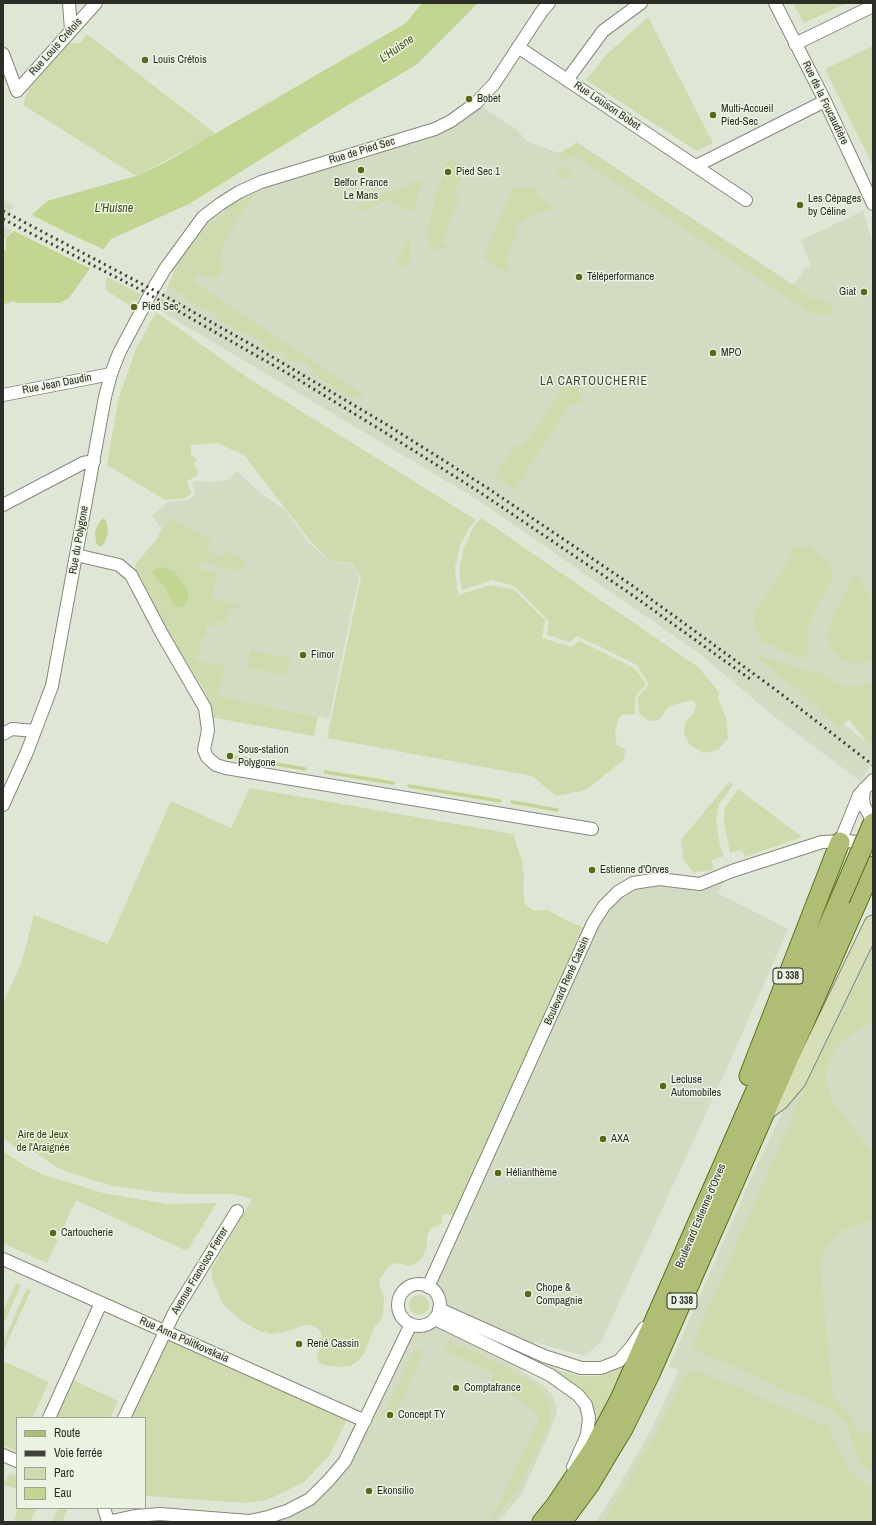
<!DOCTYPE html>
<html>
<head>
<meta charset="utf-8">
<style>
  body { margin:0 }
  #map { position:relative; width:876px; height:1525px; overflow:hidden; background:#e0e6d5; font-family:"Archivo Narrow",sans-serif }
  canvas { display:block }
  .frame { position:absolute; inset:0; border:4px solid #2b2d27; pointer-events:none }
  .legend { position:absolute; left:16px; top:1417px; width:130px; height:92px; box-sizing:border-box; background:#edf3e2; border:1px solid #9fa497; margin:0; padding:5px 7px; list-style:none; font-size:12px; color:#2b2d27 }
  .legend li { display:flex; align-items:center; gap:8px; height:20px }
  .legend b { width:20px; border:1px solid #9fa497 }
</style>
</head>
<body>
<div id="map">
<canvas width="876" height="1525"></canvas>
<div class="frame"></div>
<ul class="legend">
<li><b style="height:5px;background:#afbe74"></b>Route</li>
<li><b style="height:5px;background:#40423b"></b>Voie ferrée</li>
<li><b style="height:11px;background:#cddbad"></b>Parc</li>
<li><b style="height:11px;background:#c2d691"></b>Eau</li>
</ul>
</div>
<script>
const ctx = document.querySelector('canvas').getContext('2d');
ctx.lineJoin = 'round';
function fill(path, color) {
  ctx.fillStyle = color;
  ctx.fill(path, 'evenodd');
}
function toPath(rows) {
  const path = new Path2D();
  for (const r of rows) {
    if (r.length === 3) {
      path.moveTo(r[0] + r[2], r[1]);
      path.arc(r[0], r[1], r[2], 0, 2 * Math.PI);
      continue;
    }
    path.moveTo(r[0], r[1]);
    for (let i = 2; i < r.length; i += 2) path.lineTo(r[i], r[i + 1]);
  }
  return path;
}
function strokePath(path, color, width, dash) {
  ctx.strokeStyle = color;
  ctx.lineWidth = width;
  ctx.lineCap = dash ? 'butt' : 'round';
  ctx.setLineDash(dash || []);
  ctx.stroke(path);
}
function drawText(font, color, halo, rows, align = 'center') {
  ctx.font = font + ' "Archivo Narrow",sans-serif';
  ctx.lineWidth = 3;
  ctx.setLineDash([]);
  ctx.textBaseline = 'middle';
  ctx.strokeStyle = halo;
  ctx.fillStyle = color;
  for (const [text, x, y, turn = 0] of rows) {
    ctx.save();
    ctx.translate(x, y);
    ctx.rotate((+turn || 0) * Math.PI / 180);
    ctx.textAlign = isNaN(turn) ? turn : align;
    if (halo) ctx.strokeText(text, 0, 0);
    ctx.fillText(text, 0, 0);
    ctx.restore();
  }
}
fill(toPath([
  [476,103,516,129,528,142,559,153,574,145,576,142,794,285,804,269,811,266,801,240,863,211,873,244,873,761,860,781,776,718,700,654,478,500,156,308,168,286,174,272,165,269,191,233,239,192,435,129],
  [849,719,866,741,872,746,843,724],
  [3,199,13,205,3,226,12,230,6,238,3,236],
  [237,471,260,493,284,509,309,543,330,561,352,564,359,577,329,719,218,695,136,564,164,532,152,516,168,502,188,500,195,495,192,483,196,481,214,482,227,480],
  [731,872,717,893,788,929,732,1057,601,1342,585,1356,534,1342,521,1371,542,1384,552,1394,557,1408,556,1415,548,1436,521,1495,498,1522,107,1522,135,1516,226,1520,287,1511,329,1481,415,1326,422,1326,429,1323,435,1319,440,1305,436,1293,431,1288,593,923,633,883,700,884],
  [873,924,873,1522,596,1522,607,1505,649,1434,679,1370,669,1366,756,1167]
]), '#d3dbc3');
fill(toPath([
  [793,3,847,3,804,23],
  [648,17,713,143,697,151,586,80,606,55],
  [87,34,216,134,136,176,23,105,28,90,69,43,80,43],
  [873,46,873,166,825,69],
  [576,142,812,298,833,304,831,314,821,316,807,311,576,156,562,161,560,153,574,145],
  [447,159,467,167,454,194,460,197,441,242,448,246,437,251,431,249,427,239,429,222],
  [572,167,564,180,553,172],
  [423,178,413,212,389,200,363,211,359,211,358,209,360,205],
  [504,185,540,189,536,195,554,208,551,211,549,210,531,215,516,227,514,230,518,232,508,250,507,259,508,270,505,274,483,258,512,189],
  [256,192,222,245,221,257,218,261,224,269,216,280,198,274,194,282,232,308,365,395,352,398,314,375,307,363,288,361,284,352,271,352,256,338,234,329,219,320,214,312,202,310,168,286,182,257,200,234,232,205],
  [409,239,411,260,404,269,395,263],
  [107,277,141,294,136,302,134,301,129,305,107,291,105,284],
  [156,312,251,380,476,520,469,528,460,545,455,568,458,595,491,585,513,589,545,620,542,638,571,647,579,641,634,668,646,684,635,697,635,714,622,715,618,719,615,733,617,745,626,749,623,760,586,790,556,796,532,776,327,738,361,578,352,563,330,561,312,543,244,455,217,443,191,445,191,455,197,459,194,464,198,471,197,476,187,481,191,494,185,498,165,500,107,465,119,397,136,349],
  [568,380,576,386,583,400,568,408,515,489,495,476,516,444,522,448],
  [481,518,698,667,719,692,718,699,726,717,728,739,718,750,703,753,689,744,684,734,685,723,693,714,696,706,694,700,669,706,659,720,649,721,639,713,638,697,649,685,637,665,595,644,576,636,570,642,547,635,549,621,514,586,492,580,462,590,459,571,464,548,473,528],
  [171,519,175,520,188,527,212,541,207,550,221,558,226,550,246,561,242,571,231,570,204,562,197,565,202,569,217,573,212,599,239,604,237,610,230,608,227,623,221,621,213,628,207,624,205,635,199,641,202,646,195,659,225,666,218,695,318,717,314,736,210,717,207,697,203,688,158,617,134,571,136,564,157,539,160,532],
  [809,545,829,562,832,571,831,581,814,612,808,626,807,641,809,658,780,651,762,641,757,632,753,621,754,612,791,557,787,554,791,548],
  [855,573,873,601,873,662,855,664,845,661,837,655,830,649,828,638,829,624],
  [251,650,290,658,286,676,247,668],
  [753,655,823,674,840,684,850,686,861,685,873,682,873,747,866,741,849,719,838,728,796,688],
  [729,782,733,785,719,804,716,823,720,846,724,856,711,860,714,869,708,871,693,872,683,859,681,840],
  [250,788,513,834,522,861,524,875,523,891,525,904,534,911,548,910,564,919,586,929,454,1220,452,1215,446,1214,442,1215,442,1223,431,1228,427,1236,427,1247,423,1256,417,1263,410,1266,395,1263,389,1266,381,1277,379,1284,384,1296,383,1315,379,1323,375,1326,364,1353,358,1361,350,1366,338,1367,324,1365,319,1363,317,1357,322,1338,321,1332,317,1328,311,1325,301,1326,288,1331,273,1334,259,1331,239,1319,223,1304,213,1282,211,1270,252,1199,234,1194,189,1194,156,1192,114,1186,86,1178,58,1168,27,1147,16,1148,3,1138,3,1003,21,964,34,915,108,944,171,801,231,828],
  [738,789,802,837,745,857,742,849,730,853,724,822,725,808],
  [873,951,873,1020,843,1041,834,1051,827,1066,826,1080,834,1104,868,1147,873,1150,873,1222,864,1223,842,1231,827,1247,820,1264,833,1398,845,1409,852,1419,857,1434,873,1430,873,1475,860,1463,846,1424,833,1411,691,1348,805,1088],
  [3,1151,27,1167,44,1175,103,1193,167,1204,217,1203,187,1251,76,1200,61,1232,54,1228,50,1236,58,1240,47,1263,3,1243],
  [16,1283,21,1285,3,1325,3,1311],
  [27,1288,31,1290,3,1352,3,1342],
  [419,1305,10],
  [165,1332,350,1414,329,1456,304,1482,267,1500,245,1503,145,1496,145,1418,125,1418],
  [450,1341,507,1368,529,1380,539,1387,546,1396,551,1407,550,1419,545,1434,523,1480,517,1491,492,1522,486,1522,492,1516,496,1510,539,1419,533,1410,491,1380,494,1373,444,1351],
  [419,1348,425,1350,396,1413,388,1410,384,1419,380,1417,382,1411,387,1408,413,1353],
  [531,1358,561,1371,579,1376,599,1376,606,1374,627,1360,617,1385,603,1412,595,1423,593,1423,581,1391,565,1378,530,1361],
  [3,1361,49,1382,32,1418,17,1418,16,1451,3,1445],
  [695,1369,827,1426,842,1457,850,1470,859,1480,873,1489,873,1522,603,1522,654,1436,684,1376],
  [73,1380,118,1401,110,1418,56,1418],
  [10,1473,17,1476,17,1489,3,1485],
  [18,1508,37,1508,30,1522,14,1522],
  [58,1508,68,1508,62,1522,52,1522]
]), '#cddbad');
fill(toPath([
  [422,3,478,3,416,65,348,105,189,204,111,239,69,298,60,303,19,303,11,301,10,303,3,304,3,250,6,250,6,238,47,201,136,176,168,161,406,23],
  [104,518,107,523,108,534,104,544,100,547,96,543,95,532,99,522],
  [163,567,175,572,187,589,188,601,182,607,176,607,173,604,165,587,152,573,155,569]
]), '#c2d691');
fill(toPath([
  [30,214,72,235,105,250,91,269,12,230]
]), '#e0e6d5');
strokePath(toPath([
  [234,757,305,769],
  [325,772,393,783],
  [409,786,500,801],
  [512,802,557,810]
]), '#c2d691', 3.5);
const street = toPath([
  [69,3,71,30],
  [775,3,825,101,873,204],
  [795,44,873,6],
  [518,47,746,200],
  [3,54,17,91,96,3],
  [567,80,603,31,641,3],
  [696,166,825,101],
  [3,395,111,374],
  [3,505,83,463,94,461],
  [76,555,119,565,131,575,162,634,205,708,208,730,204,750,207,757,216,765,226,768,592,829],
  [3,734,12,729,35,731],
  [864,789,863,799,864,806,873,821],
  [3,805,27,752,52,686,105,397,111,374,119,353,153,289,165,269,203,217,220,204,239,192,261,182,435,129,451,121,476,103,494,84,542,11,549,3],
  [840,842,859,795,873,780],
  [3,1259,365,1421],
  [419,1305,21],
  [428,1287,593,923,604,906,618,892,633,883,659,879,700,884,732,871,822,842,848,841,871,844],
  [439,1309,544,1356,581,1368,601,1368,619,1361,632,1346,644,1328],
  [435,1319,550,1375,578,1395,586,1405,589,1418,587,1435,573,1467],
  [49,1418,101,1303],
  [124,1418,174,1313,237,1211],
  [3,1455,17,1461],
  [104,1508,108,1521],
  [107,1522,135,1516,160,1514,249,1521,268,1517,287,1511,310,1499,329,1480,345,1461,411,1324]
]);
const secondary = toPath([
  [765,1112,780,1101,797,1081,873,924]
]);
const primary = toPath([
  [749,1076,840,842],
  [542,1522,555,1506,594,1448,620,1399,840,899],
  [562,1522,590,1484,606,1457,624,1427,650,1374,873,866]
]);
strokePath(street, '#84897a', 14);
strokePath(secondary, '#84897a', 19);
strokePath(primary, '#5e6f1d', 21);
strokePath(street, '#fff', 12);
strokePath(secondary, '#d7dfb9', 17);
strokePath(primary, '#afbe74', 19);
strokePath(toPath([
  [3,211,163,295,252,345,384,423,486,487,630,584,776,690,873,765],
  [3,219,143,291,294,377,381,430,478,491,628,592,753,681]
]), '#40423b', 3, [2, 4]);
const primaryBridge = toPath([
  [840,899,873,823]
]);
strokePath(primaryBridge, '#5e6f1d', 21, []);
strokePath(primaryBridge, '#afbe74', 19);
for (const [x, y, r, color] of [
  [145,60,4,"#586a16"],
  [469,99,4,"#586a16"],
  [713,115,4,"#586a16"],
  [361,170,4,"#586a16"],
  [448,172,4,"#586a16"],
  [800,205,4,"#586a16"],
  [579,277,4,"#586a16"],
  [864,292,4,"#586a16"],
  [134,307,4,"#586a16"],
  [713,353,4,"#586a16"],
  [303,655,4,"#586a16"],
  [230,756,4,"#586a16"],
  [592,870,4,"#586a16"],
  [663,1086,4,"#586a16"],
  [603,1139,4,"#586a16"],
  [498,1173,4,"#586a16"],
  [53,1233,4,"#586a16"],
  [528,1294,4,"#586a16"],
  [299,1344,4,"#586a16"],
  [456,1388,4,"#586a16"],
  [390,1415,4,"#586a16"],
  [369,1491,4,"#586a16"]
]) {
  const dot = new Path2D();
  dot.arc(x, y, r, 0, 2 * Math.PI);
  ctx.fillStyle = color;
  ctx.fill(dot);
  strokePath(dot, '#edf3e2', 1.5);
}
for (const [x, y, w] of [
  [788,976,30],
  [682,1301,30]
]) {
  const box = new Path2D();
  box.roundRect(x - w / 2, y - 8, w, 16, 3);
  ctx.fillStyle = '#edf3e2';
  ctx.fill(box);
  strokePath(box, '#2b2d27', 1);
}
drawText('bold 10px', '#2b2d27', null, [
  ["D 338",788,976],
  ["D 338",682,1301]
]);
drawText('11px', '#2b2d27', '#edf3e2', [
  ["Rue Louis Crétois",56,47,-48],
  ["Rue de la Foucaudière",825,103,64],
  ["Rue Louison Bobet",607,106,34],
  ["Rue de Pied Sec",362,151,-17],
  ["Rue Jean Daudin",57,384,-11],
  ["Rue du Polygone",79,540,-80],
  ["Boulevard René Cassin",567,981,-66],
  ["Boulevard Estienne d'Orves",701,1216,-67],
  ["Avenue Francisco Ferrer",200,1271,-59],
  ["Rue Anna Politkovskaia",184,1340,24]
]);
drawText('11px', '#2b2d27', '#edf3e2', [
  ["Louis Crétois",153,60],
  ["Bobet",477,99],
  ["Multi-Accueil",721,109],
  ["Pied-Sec",721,122],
  ["Pied Sec 1",456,172],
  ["Belfor France",361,183,"center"],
  ["Le Mans",361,196,"center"],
  ["Les Cépages",808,199],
  ["by Céline",808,212],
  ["Téléperformance",587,277],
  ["Giat",856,292,"right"],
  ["Pied Sec",142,307],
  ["MPO",721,353],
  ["Fimor",311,655],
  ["Sous-station",238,750],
  ["Polygone",238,763],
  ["Estienne d'Orves",600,870],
  ["Lecluse",671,1080],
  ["Automobiles",671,1093],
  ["AXA",611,1139],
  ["Hélianthème",506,1173],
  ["Cartoucherie",61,1233],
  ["Chope &",536,1288],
  ["Compagnie",536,1301],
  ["René Cassin",307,1344],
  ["Comptafrance",464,1388],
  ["Concept TY",398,1415],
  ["Ekonsilio",377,1491]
], 'left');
drawText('11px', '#313c08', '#edf3e2', [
  ["Aire de Jeux",43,1135],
  ["de l'Araignée",43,1148]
]);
drawText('italic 12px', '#3e4a18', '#edf3e2', [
  ["L'Huisne",397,49,-35],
  ["L'Huisne",114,209]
]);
ctx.letterSpacing = '1px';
drawText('12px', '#404537', '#edf3e2', [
  ["LA CARTOUCHERIE",594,382]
]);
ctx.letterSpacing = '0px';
</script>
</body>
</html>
